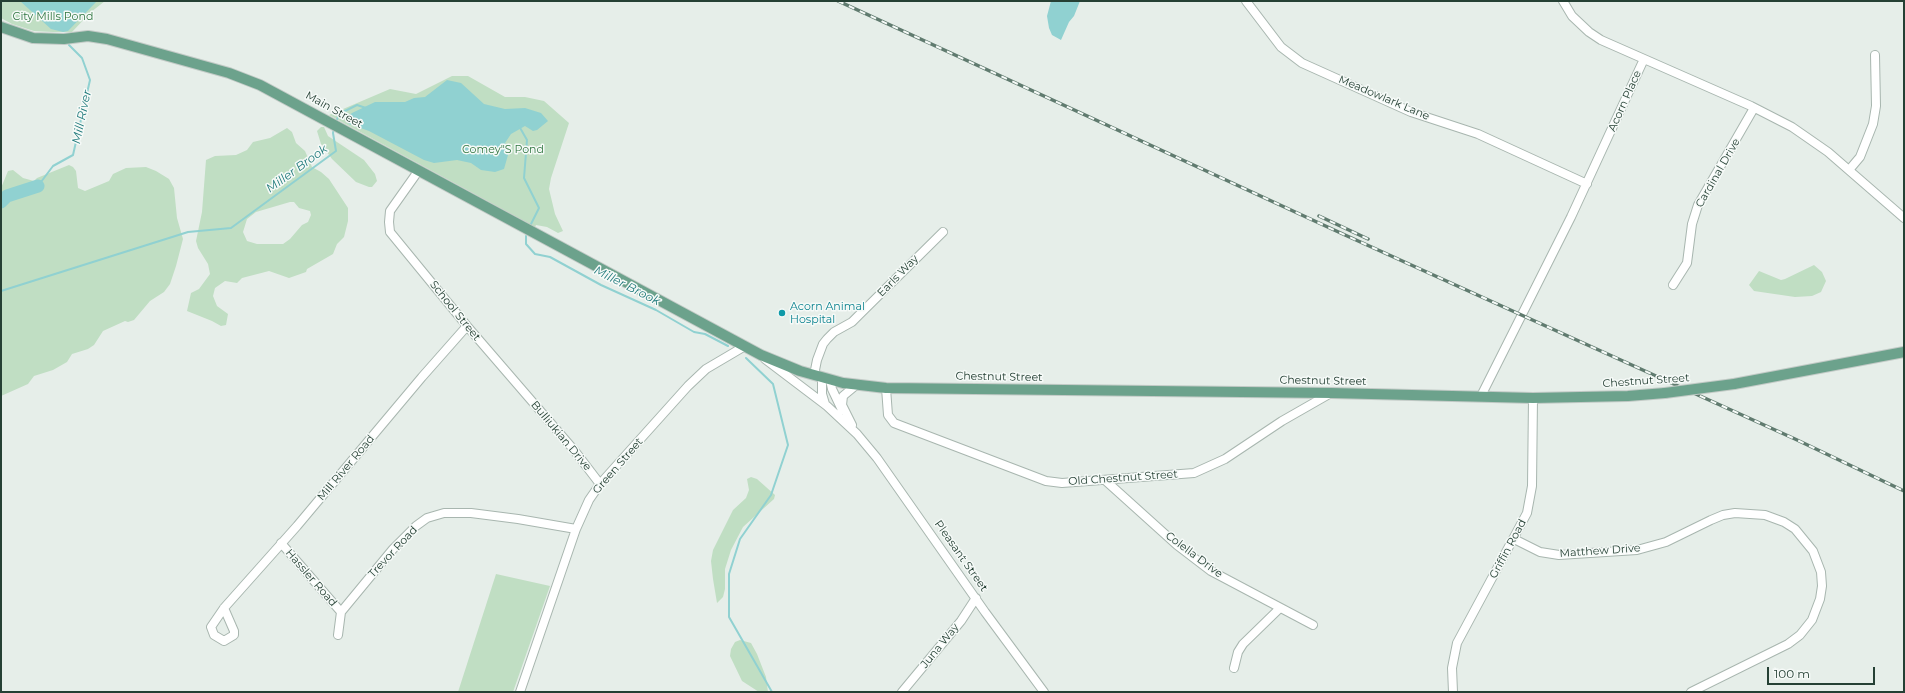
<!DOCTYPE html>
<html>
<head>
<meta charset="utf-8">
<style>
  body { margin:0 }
  #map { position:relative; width:1905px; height:693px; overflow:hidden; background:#e6eee9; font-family:Montserrat,sans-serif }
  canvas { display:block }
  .frame { position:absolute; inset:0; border:2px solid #254034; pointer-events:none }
  .scale { position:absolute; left:1767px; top:667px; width:108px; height:18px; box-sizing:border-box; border:2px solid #254034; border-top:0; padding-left:5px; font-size:12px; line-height:14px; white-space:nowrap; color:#254034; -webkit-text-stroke:3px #f6faf8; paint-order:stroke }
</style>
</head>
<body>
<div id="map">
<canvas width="1905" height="693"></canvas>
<div class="frame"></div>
<div class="scale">100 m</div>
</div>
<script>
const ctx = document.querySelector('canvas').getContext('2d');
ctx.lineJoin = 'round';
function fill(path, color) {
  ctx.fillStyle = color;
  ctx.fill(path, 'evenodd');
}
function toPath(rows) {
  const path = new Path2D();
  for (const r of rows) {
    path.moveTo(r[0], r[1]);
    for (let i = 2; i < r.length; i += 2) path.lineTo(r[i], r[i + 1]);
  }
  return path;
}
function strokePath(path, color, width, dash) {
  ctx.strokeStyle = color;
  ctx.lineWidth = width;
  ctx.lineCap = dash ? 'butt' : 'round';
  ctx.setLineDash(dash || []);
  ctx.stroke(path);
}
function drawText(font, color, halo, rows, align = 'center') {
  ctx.font = font + ' Montserrat,sans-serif';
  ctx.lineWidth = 3;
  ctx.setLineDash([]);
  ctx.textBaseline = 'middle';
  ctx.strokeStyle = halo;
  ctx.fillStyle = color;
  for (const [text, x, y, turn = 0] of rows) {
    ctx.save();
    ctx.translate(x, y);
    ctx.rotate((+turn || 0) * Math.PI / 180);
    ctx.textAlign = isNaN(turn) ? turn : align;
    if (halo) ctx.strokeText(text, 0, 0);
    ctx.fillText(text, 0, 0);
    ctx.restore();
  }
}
fill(toPath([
  [1,1,105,1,91,12,72,32,53,32,34,31,12,24,1,18],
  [452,76,468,76,505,97,525,97,544,101,569,123,551,178,549,189,555,214,563,231,558,233,547,227,536,225,535,227,528,226,528,223,329,115,390,89,416,94],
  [321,127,324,127,328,136,364,160,375,174,377,181,372,187,369,187,356,182,332,159,321,144,317,131],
  [287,128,292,132,296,143,305,151,312,167,321,172,329,179,348,208,348,221,344,237,337,244,333,254,307,269,306,272,289,278,269,271,242,278,237,283,225,281,215,288,213,296,217,306,228,314,226,325,221,326,212,321,187,311,191,293,199,289,210,274,208,264,198,248,196,241,202,212,206,160,215,156,236,155,247,150,253,142,270,138],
  [290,202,294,202,299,208,310,211,311,215,308,222,302,225,290,239,283,244,257,244,247,241,243,232,247,219,256,212],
  [69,165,73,167,76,171,78,188,85,191,109,181,113,174,126,168,146,167,156,171,169,179,174,188,177,218,183,239,176,266,170,284,164,292,150,301,134,320,128,322,125,321,103,331,94,345,88,349,72,354,67,362,53,370,34,376,28,384,1,396,1,188,8,171,13,170,23,178,34,181,37,178],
  [1814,265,1822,272,1826,281,1821,292,1812,296,1795,297,1754,291,1749,285,1759,271,1781,280,1785,279],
  [751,477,757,479,775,495,774,499,743,527,731,550,725,569,725,589,723,597,717,603,713,579,711,561,713,550,733,510,746,498,749,490,747,479],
  [496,574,550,586,513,692,458,692],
  [740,640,751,643,757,654,766,677,768,692,759,692,742,681,730,656,731,649,735,642]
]), '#c0dec3');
fill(toPath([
  [20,1,97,1,68,31,63,32,51,29],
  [1051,1,1080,1,1074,16,1069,22,1061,40,1052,35,1049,28,1047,16],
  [447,80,461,83,484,104,505,109,525,108,541,113,548,121,537,130,533,131,525,126,511,134,505,143,508,155,504,169,495,172,481,170,471,163,457,160,434,163,424,160,369,131,349,124,346,121,346,118,352,113,375,102,405,102,414,98,425,97]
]), '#90d1d1');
strokePath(toPath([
  [336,122,339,114,357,105,366,108],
  [519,126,527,140,524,178,539,208,531,224],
  [38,186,53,166,73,155,90,80,82,58,69,45],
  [526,236,526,244,535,254,550,257,601,285,656,310,694,332,705,334,728,346],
  [1,291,188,232,231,228,336,151,333,133,334,128],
  [746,358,773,384,788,445,771,495,740,539,729,574,729,617,772,692]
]), '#90d1d1', 2);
strokePath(toPath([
  [1,202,7,196,38,186]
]), '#90d1d1', 13);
const minor = toPath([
  [1246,1,1281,47,1302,63,1411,112,1478,134,1587,184],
  [1563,1,1572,16,1589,32,1601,40,1751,106,1792,127,1828,152,1904,218],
  [419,170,390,211,389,222,390,232,467,326,574,450,600,484],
  [1849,170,1860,157,1873,124,1876,106,1875,55],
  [1673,285,1687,263,1692,224,1698,205,1754,108],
  [765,359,827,406,857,434,877,458,985,612,1044,692],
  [814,375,817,360,823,344,827,339,834,332,852,322,859,315,943,232],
  [822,378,822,394,825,404],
  [830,380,832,389,842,410],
  [886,388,888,415,894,423,1046,481,1062,483,1194,473,1225,459,1282,421,1331,393],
  [1481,396,1571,217,1644,59],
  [852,425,842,405,843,396,855,386],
  [1106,481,1177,545,1211,571,1313,625],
  [1514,539,1540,552,1559,555,1637,550,1666,542,1711,520,1723,515,1735,513,1765,515,1784,522,1795,529,1813,551,1821,572,1822,586,1820,599,1812,620,1800,635,1788,644,1691,692],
  [281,543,341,612],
  [224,608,234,631,234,635,224,641,214,635,211,627,224,608,297,526,422,377,467,326],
  [338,635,341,612,393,549,416,526,427,518,444,513,471,513,518,519,576,529],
  [1234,668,1238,652,1243,644,1280,608],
  [520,692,576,529,589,500,600,484,688,386,706,369,745,346],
  [902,692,961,621,976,598],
  [1453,692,1452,668,1457,643,1527,513,1532,486,1533,398]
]);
const major = toPath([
  [1,27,33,38,64,39,88,36,107,39,229,73,260,85,761,355,800,371,843,383,886,388,1331,393,1533,398,1628,396,1665,393],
  [1734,384,1904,352]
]);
strokePath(minor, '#a8b6af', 10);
strokePath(major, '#c2cac6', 12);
strokePath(minor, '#fff', 8);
strokePath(major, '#6ca28c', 10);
const rail = toPath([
  [838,1,1345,235,1795,439,1904,491],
  [1319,216,1368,239]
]);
strokePath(rail, '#607b6f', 3.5);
strokePath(rail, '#f6faf8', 2, [6]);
const majorBridge = toPath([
  [1665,393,1734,384]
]);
strokePath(majorBridge, '#c2cac6', 12, []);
strokePath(majorBridge, '#6ca28c', 10);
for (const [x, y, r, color] of [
  [782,313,4,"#0f9aa8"]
]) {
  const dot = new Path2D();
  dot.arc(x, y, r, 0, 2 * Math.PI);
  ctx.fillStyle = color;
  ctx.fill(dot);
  strokePath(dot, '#f6faf8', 1.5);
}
drawText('11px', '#307640', '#f6faf8', [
  ["City Mills Pond",53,17],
  ["Comey\"S Pond",503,150]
]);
drawText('11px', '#254034', '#f6faf8', [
  ["Meadowlark Lane",1384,98,23],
  ["Acorn Place",1625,101,-66],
  ["Main Street",334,110,29],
  ["Cardinal Drive",1718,173,-60],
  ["Earls Way",898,276,-46],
  ["School Street",455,311,51],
  ["Chestnut Street",999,377,1],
  ["Chestnut Street",1323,381,1],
  ["Chestnut Street",1646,381,-4],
  ["Bulliukian Drive",561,436,50],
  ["Green Street",618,466,-49],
  ["Mill River Road",346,468,-50],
  ["Old Chestnut Street",1123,478,-4],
  ["Griffin Road",1508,549,-62],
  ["Matthew Drive",1600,551,-4],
  ["Trevor Road",393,552,-47],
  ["Colella Drive",1194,555,37],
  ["Pleasant Street",961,556,55],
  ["Hassler Road",311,578,49],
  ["Juna Way",940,646,-51]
]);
drawText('11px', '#0d838f', '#f6faf8', [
  ["Acorn Animal",790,307],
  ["Hospital",790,320]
], 'left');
drawText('italic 12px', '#207a7b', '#f6faf8', [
  ["Mill River",82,117,-78],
  ["Miller Brook",297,169,-36],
  ["Miller Brook",627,286,27]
]);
</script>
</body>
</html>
